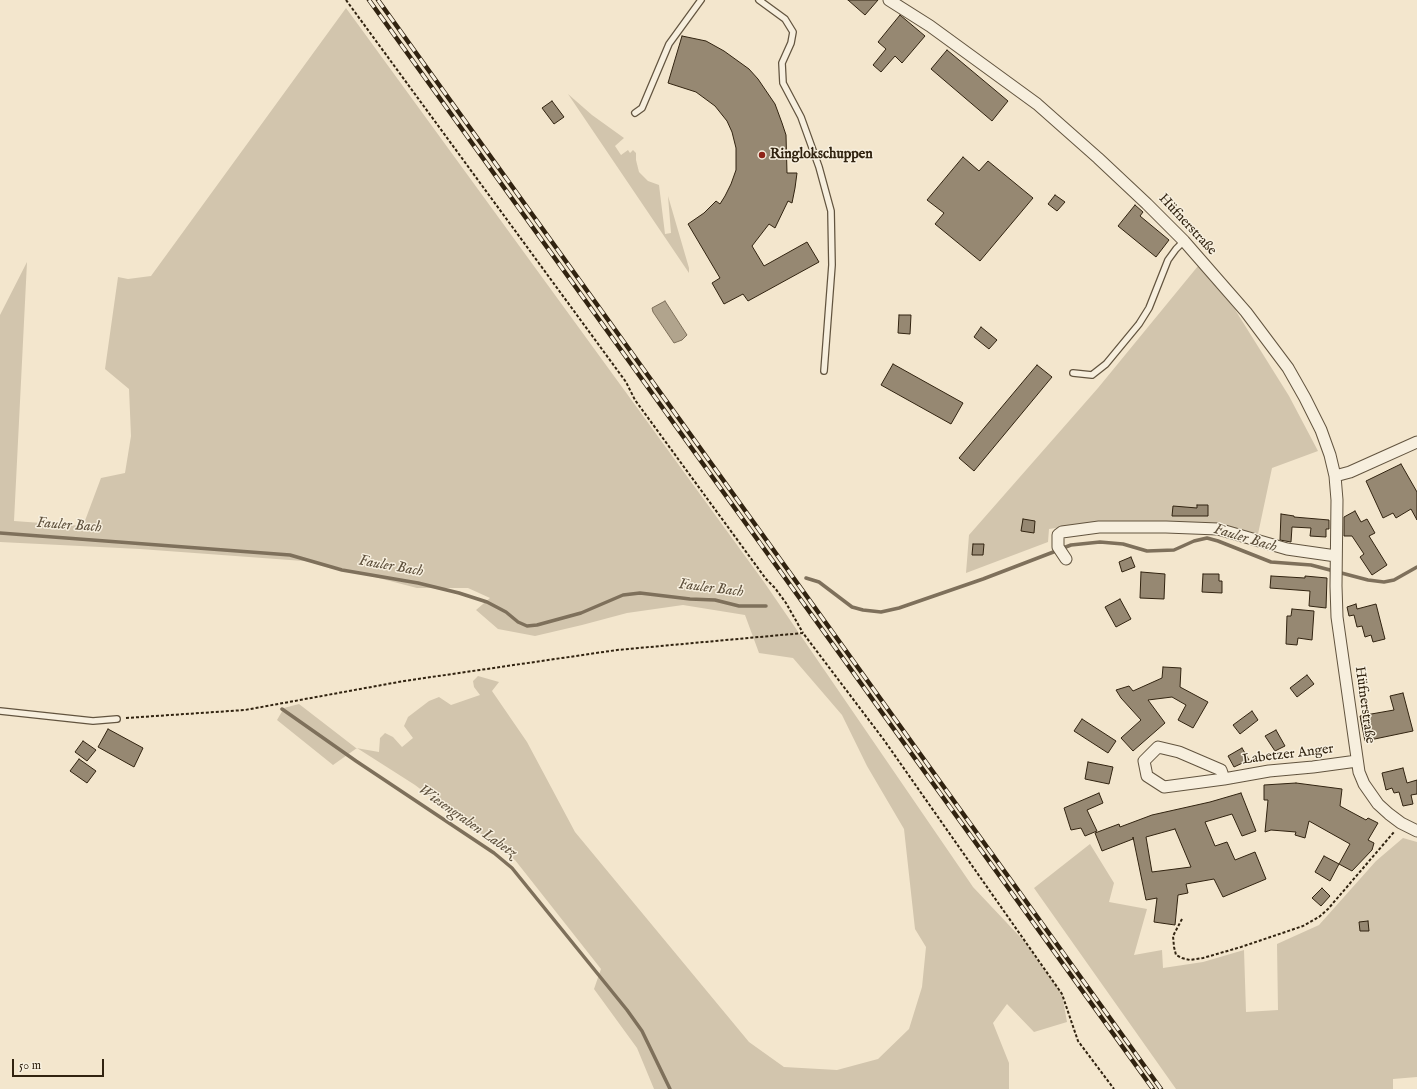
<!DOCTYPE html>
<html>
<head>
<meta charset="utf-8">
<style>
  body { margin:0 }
  #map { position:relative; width:1417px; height:1089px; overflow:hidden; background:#f3e6cd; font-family:"IM FELL English",serif }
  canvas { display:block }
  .scale { position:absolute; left:12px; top:1059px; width:92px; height:18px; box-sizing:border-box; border:2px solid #312310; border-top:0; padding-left:5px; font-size:12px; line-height:14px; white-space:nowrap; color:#312310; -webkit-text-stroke:3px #f7efde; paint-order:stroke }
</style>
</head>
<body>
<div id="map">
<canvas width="1417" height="1089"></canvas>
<div class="scale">50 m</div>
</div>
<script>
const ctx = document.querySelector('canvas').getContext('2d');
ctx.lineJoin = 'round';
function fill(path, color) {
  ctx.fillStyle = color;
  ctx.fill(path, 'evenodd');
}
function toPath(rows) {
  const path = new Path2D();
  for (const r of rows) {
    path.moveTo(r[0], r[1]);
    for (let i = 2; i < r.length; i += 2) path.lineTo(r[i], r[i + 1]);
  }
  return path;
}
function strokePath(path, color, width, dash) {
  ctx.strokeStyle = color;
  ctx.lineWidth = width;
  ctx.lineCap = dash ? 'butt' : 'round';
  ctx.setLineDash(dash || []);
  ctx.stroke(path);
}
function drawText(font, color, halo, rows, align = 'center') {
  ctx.font = font + ' "IM FELL English",serif';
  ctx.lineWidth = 3;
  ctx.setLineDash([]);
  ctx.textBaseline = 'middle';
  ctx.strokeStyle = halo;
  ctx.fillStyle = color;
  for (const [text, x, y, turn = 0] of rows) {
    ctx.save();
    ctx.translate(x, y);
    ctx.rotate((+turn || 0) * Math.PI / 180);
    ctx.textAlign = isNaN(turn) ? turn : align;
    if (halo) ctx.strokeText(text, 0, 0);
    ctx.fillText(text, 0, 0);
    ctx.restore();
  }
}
fill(toPath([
  [346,8,764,582,973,887,1023,940,1062,994,1067,1022,1034,1032,1007,1004,993,1023,1009,1063,1009,1089,654,1089,637,1048,594,989,601,969,515,860,415,785,357,748,333,765,277,720,284,708,299,704,356,748,379,752,380,738,385,733,393,737,402,747,413,738,404,726,408,717,429,701,439,697,451,705,480,695,474,687,473,681,478,676,499,682,492,691,527,742,575,832,749,1042,784,1067,837,1070,878,1059,909,1029,922,987,926,947,915,929,904,829,867,766,842,715,793,658,759,653,745,615,683,605,627,613,582,625,535,636,498,629,476,610,490,598,468,588,417,588,317,562,140,549,0,542,0,315,27,262,14,521,83,526,101,478,125,473,131,436,129,389,105,369,118,277,128,279,151,276],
  [568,94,592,115,624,138,615,146,621,155,628,150,630,153,633,150,636,153,636,160,639,172,648,181,659,185,665,234,671,233,668,196,689,268,689,273],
  [1198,266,1234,308,1289,396,1318,451,1272,468,1258,534,1219,524,1092,523,1049,529,1048,542,966,573,969,535,1098,388],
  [1403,838,1417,842,1417,1077,1393,1079,1393,1089,1176,1089,1034,888,1090,844,1114,883,1109,902,1147,909,1134,955,1162,950,1163,968,1203,962,1244,950,1246,1012,1278,1010,1277,944,1319,925,1376,861]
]), '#d2c5ad');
const water = toPath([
  [665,301,687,335,682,340,674,343,653,312,652,308,665,301]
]);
fill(water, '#b1a48d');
strokePath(water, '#7e705b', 1);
strokePath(toPath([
  [0,533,290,555,342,570,418,583,459,593,487,602,506,612,518,622,527,626,537,625,581,613,623,595,640,593,690,599,715,600,739,606,766,606],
  [1063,548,1071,545,1100,542,1123,544,1147,551,1174,550,1194,541,1207,538,1218,541,1271,562,1311,565,1368,580,1384,582,1394,580,1417,567],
  [806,578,819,582,852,607,863,610,881,612,899,608,983,579,1056,551],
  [282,709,356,761,494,853,512,868,627,1010,642,1031,670,1089]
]), '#7e705b', 3.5);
const building = toPath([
  [848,0,878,0,865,15,848,0],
  [900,15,925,36,902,63,895,56,881,72,873,65,886,49,878,42,900,15],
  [682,36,706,41,724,51,749,69,758,79,775,104,782,123,786,135,787,173,797,173,795,188,792,203,788,201,775,228,769,224,752,246,764,266,807,242,819,262,748,301,743,294,724,304,712,283,720,278,688,224,704,213,716,201,720,204,725,196,731,184,736,170,736,148,732,132,727,121,715,106,696,92,668,83,682,36],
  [947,50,1008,101,992,121,931,69,947,50],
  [552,101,564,117,554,124,542,108,552,101],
  [963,157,979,171,988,161,1033,198,980,261,935,224,944,213,927,200,963,157],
  [1055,195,1065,202,1057,211,1048,204,1055,195],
  [1135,205,1143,212,1140,216,1169,240,1156,257,1118,226,1135,205],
  [899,315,911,315,910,334,898,333,899,315],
  [981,327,997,340,989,349,974,337,981,327],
  [893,364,963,403,951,424,881,385,893,364],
  [1037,365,1052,377,974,471,959,458,1037,365],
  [1401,464,1417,492,1417,520,1411,509,1396,518,1393,513,1383,518,1366,481,1401,464],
  [1197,505,1208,505,1208,516,1172,516,1173,506,1197,508,1197,505],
  [1355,511,1361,522,1367,519,1375,533,1369,536,1387,565,1372,575,1360,557,1364,554,1352,536,1344,536,1344,517,1355,511],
  [1281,514,1294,516,1294,517,1329,520,1329,529,1326,529,1326,537,1310,536,1311,528,1292,527,1291,542,1280,540,1281,514],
  [1023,519,1035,521,1034,533,1021,531,1023,519],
  [973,544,984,544,983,555,972,555,973,544],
  [1131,557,1135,567,1122,572,1119,562,1131,557],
  [1141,572,1165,574,1164,599,1140,598,1141,572],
  [1203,574,1219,574,1219,581,1222,581,1222,593,1202,592,1203,574],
  [1271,576,1305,578,1305,576,1327,578,1326,608,1309,606,1310,591,1270,588,1271,576],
  [1120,599,1131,619,1116,627,1105,607,1120,599],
  [1356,604,1357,609,1376,604,1385,639,1373,642,1371,635,1365,637,1362,626,1357,627,1354,615,1349,616,1347,607,1356,604],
  [1292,609,1314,611,1312,640,1298,638,1297,645,1286,644,1287,616,1291,616,1292,609],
  [1163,667,1181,668,1180,687,1208,702,1193,728,1178,720,1186,705,1172,697,1148,700,1165,723,1133,751,1121,738,1141,720,1121,698,1116,690,1129,686,1133,691,1162,678,1163,667],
  [1307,675,1314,684,1297,697,1290,688,1307,675],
  [1403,693,1413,731,1365,741,1360,716,1394,710,1390,696,1403,693],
  [1252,711,1258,720,1240,734,1233,725,1252,711],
  [1082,719,1116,741,1108,753,1074,731,1082,719],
  [108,729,143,748,134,767,98,747,108,729],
  [1276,730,1285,746,1275,751,1265,736,1276,730],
  [83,741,96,750,87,761,75,752,83,741],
  [1242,748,1249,760,1234,767,1228,756,1242,748],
  [79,759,96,771,87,783,70,771,79,759],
  [1088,762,1113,767,1109,784,1085,779,1088,762],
  [1403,768,1407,783,1417,780,1417,794,1411,795,1413,804,1403,806,1399,792,1394,793,1392,788,1386,790,1382,773,1403,768],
  [1296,783,1342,789,1340,806,1366,820,1368,818,1378,823,1368,840,1374,843,1372,850,1352,871,1339,864,1350,844,1309,821,1305,838,1295,835,1296,832,1271,830,1265,832,1268,800,1264,800,1264,785,1296,783],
  [1099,793,1103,803,1087,810,1097,831,1085,836,1081,828,1071,830,1064,808,1099,793],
  [1241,793,1256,831,1242,836,1232,814,1205,822,1215,846,1227,842,1235,860,1255,852,1266,879,1223,897,1214,879,1186,884,1188,893,1178,895,1175,925,1154,922,1157,898,1146,900,1133,837,1133,839,1102,851,1095,833,1119,824,1120,827,1152,815,1210,802,1241,793],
  [1175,829,1191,867,1152,872,1146,837,1175,829],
  [1324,856,1339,864,1330,881,1315,872,1324,856],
  [1322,888,1330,896,1321,906,1312,898,1322,888],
  [1368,921,1369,931,1360,931,1359,922,1368,921]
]);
fill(building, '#968872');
strokePath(building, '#312310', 1);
const service = toPath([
  [759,0,785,19,793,32,791,43,782,63,783,83,801,117,819,167,831,211,832,265,824,371],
  [635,113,642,108,669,44,701,0],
  [1073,373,1092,375,1106,364,1139,324,1149,308,1168,260,1176,249,1184,241],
  [0,711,93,721,117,719]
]);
const minor = toPath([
  [889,0,930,26,1037,104,1098,158,1147,204,1184,241,1246,312,1288,368,1305,398,1321,430,1330,455,1335,476,1337,500,1336,586,1337,617,1359,772,1364,784,1378,804,1389,814,1401,823,1417,831],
  [1335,476,1350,472,1417,442],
  [1066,559,1058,547,1058,535,1062,532,1099,527,1166,527,1218,529,1287,549,1336,556],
  [1224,779,1221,770,1179,752,1158,747,1144,761,1147,776,1164,787,1224,779,1269,771,1313,767,1357,761]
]);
strokePath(service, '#62543f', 8);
strokePath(minor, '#62543f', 13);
strokePath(toPath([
  [346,0,626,382,635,400,766,579,775,588,786,603,803,633],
  [126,718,245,710,404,681,617,650,803,633,884,740,1062,994,1078,1041,1114,1089],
  [1182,919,1173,936,1174,947,1176,955,1182,958,1190,960,1203,958,1241,947,1303,926,1319,917,1328,909,1394,832]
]), '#312310', 2, [3, 2]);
strokePath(service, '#f7efde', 5.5);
strokePath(minor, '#f7efde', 11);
const rail = toPath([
  [369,0,1153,1089],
  [378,0,1161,1089]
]);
strokePath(rail, '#312310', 4.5);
strokePath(rail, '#f7efde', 3, [9]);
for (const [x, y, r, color] of [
  [762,155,4,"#8f2418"]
]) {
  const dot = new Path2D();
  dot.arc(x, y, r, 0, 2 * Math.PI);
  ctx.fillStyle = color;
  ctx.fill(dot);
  strokePath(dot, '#f7efde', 1.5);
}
drawText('bold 14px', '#312310', '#f7efde', [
  ["Ringlokschuppen",770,155]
], 'left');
drawText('14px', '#312310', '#f7efde', [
  ["Hüfnerstraße",1187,225,47],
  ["Hüfnerstraße",1364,705,82],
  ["Labetzer Anger",1288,755,-7]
]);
drawText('italic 15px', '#5e503c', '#f7efde', [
  ["Fauler Bach",69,526,4],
  ["Fauler Bach",1245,539,17],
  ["Fauler Bach",391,567,10],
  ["Fauler Bach",711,589,7],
  ["Wiesengraben Labetz",467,822,35]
]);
</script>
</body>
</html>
